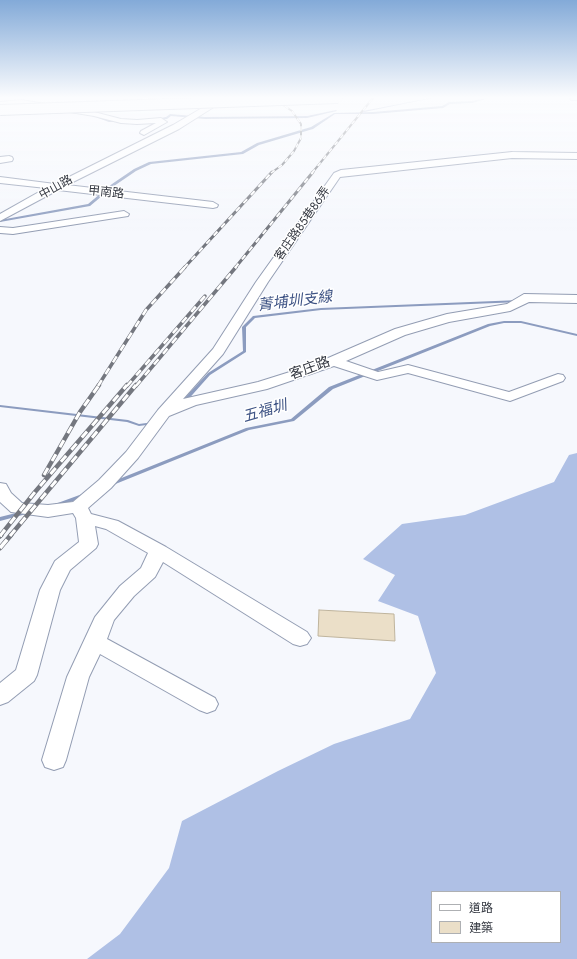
<!DOCTYPE html>
<html>
<head>
<meta charset="utf-8">
<style>
  body { margin:0 }
  #map { position:relative; width:577px; height:959px; overflow:hidden; background:#f6f8fd; font-family:Jost,"Noto Sans TC",sans-serif }
  canvas { display:block }
  .legend { position:absolute; left:431px; top:891px; width:130px; height:52px; box-sizing:border-box; background:#fff; border:1px solid #aeb0b3; margin:0; padding:5px 7px; list-style:none; font-size:12px; color:#353942 }
  .legend li { display:flex; align-items:center; gap:8px; height:20px }
  .legend b { width:20px; border:1px solid #aeb0b3 }
</style>
</head>
<body>
<div id="map">
<canvas width="577" height="959"></canvas>
<ul class="legend">
<li><b style="height:5px;background:#fff"></b>道路</li>
<li><b style="height:11px;background:#ebdfc8"></b>建築</li>
</ul>
</div>
<script>
const ctx = document.querySelector('canvas').getContext('2d');
ctx.lineJoin = 'round';
function fill(path, color) {
  ctx.fillStyle = color;
  ctx.fill(path, 'evenodd');
}
function toPath(rows) {
  const path = new Path2D();
  for (const r of rows) {
    path.moveTo(r[0], r[1]);
    for (let i = 2; i < r.length; i += 2) path.lineTo(r[i], r[i + 1]);
  }
  return path;
}
function strokePath(path, color, width, dash) {
  ctx.strokeStyle = color;
  ctx.lineWidth = width;
  ctx.lineCap = dash ? 'butt' : 'round';
  ctx.setLineDash(dash || []);
  ctx.stroke(path);
}
function drawText(font, color, halo, rows, align = 'center') {
  ctx.font = font + ' Jost,"Noto Sans TC",sans-serif';
  ctx.lineWidth = 3;
  ctx.setLineDash([]);
  ctx.textBaseline = 'middle';
  ctx.strokeStyle = halo;
  ctx.fillStyle = color;
  for (const [text, x, y, turn = 0] of rows) {
    ctx.save();
    ctx.translate(x, y);
    ctx.rotate((+turn || 0) * Math.PI / 180);
    ctx.textAlign = isNaN(turn) ? turn : align;
    if (halo) ctx.strokeText(text, 0, 0);
    ctx.fillText(text, 0, 0);
    ctx.restore();
  }
}
fill(toPath([
  [577,453,577,959,87,959,120,934,169,868,182,821,278,771,334,744,410,719,436,673,418,616,378,601,395,575,363,559,402,524,465,515,554,482,569,455],
  [432,892,560,892,560,942,432,942]
]), '#afc0e5');
fill(toPath([
  [430,98,433,98,364,112,363,111,430,98],
  [486,98,489,98,472,103,450,104,443,108,373,114,335,114,313,129,259,145,243,154,151,164,136,171,114,186,90,206,0,222,0,220,88,204,112,184,134,169,149,162,241,152,257,143,311,127,334,113,373,112,442,106,449,102,472,101,486,98],
  [336,110,337,111,307,118,205,119,171,116,167,119,156,120,155,119,166,117,170,114,205,117,307,116,336,110],
  [90,115,92,115,109,120,119,121,109,122,90,115],
  [520,300,522,301,521,302,321,310,255,318,246,327,246,352,210,375,185,403,181,403,181,402,208,373,243,351,242,327,253,316,321,308,520,300],
  [504,321,521,321,577,334,577,336,521,323,504,323,490,326,333,389,294,421,249,430,113,485,109,485,108,484,109,483,246,428,291,419,329,387,488,324,504,321],
  [0,405,128,420,139,424,154,422,156,423,154,424,139,426,127,422,0,407,0,405],
  [85,493,87,494,88,495,87,496,59,506,57,507,54,505,55,504,85,493],
  [28,510,30,511,31,512,30,513,0,521,0,517,28,510]
]), '#8c9cbf');
const building = toPath([
  [319,610,394,614,395,641,318,636,319,610]
]);
fill(building, '#ebdfc8');
strokePath(building, '#bfb49d', 1);
const minor = toPath([
  [219,98,228,98,179,129,67,185,213,202,218,205,217,207,213,208,58,190,0,221,0,214,46,188,0,183,0,177,55,184,173,125,219,98],
  [570,98,577,98,577,100,571,100,570,98],
  [21,100,94,112,121,119,137,120,161,118,167,122,144,135,140,133,141,131,156,123,137,124,121,123,94,116,21,104,0,106,0,102,21,100],
  [512,152,577,153,577,159,512,158,340,177,268,282,223,354,183,399,258,382,312,365,395,329,447,314,507,304,524,294,577,295,577,303,529,302,510,311,449,322,405,335,346,361,378,372,408,365,509,392,558,374,563,375,565,378,563,381,510,401,408,373,377,380,334,366,267,389,196,405,169,416,138,458,111,488,88,508,91,514,118,521,166,547,307,632,311,638,307,644,300,646,293,644,163,562,155,577,134,596,114,620,107,639,215,698,218,704,215,710,207,713,199,710,100,654,89,677,66,760,63,767,54,770,45,767,42,760,67,677,95,617,120,586,141,568,148,553,106,529,95,526,98,544,96,548,70,570,60,590,37,675,34,681,8,702,0,705,0,683,16,670,40,590,55,561,79,542,76,518,73,513,48,517,11,512,0,502,0,483,6,484,11,493,22,503,48,505,73,502,99,480,126,452,158,410,213,349,256,282,334,173,341,170,512,152],
  [9,156,12,157,13,159,12,161,0,163,0,157,9,156],
  [124,211,129,214,128,216,13,234,0,233,0,227,13,228,124,211]
]);
strokePath(minor, '#939db3', 2);
fill(minor, '#fff');
const railFar4 = toPath([
  [271,173,282,165,294,151,301,138,301,124,292,111,273,98],
  [312,173,373,98]
]);
const railFar3 = toPath([
  [184,268,272,172],
  [235,268,313,172]
]);
const railFar2 = toPath([
  [98,386,146,310,185,267],
  [127,386,205,296],
  [136,386,236,267]
]);
const railFar1 = toPath([
  [44,475,80,412,99,385],
  [0,536,35,492,127,385],
  [10,536,136,385]
]);
const rail = toPath([
  [0,536,1,535],
  [0,548,11,535]
]);
strokePath(railFar4, '#74777f', 2);
strokePath(railFar3, '#74777f', 3);
strokePath(railFar2, '#74777f', 3.5);
strokePath(railFar1, '#74777f', 4.5);
strokePath(rail, '#74777f', 5);
strokePath(railFar4, '#fff', 1.5, [4.5]);
strokePath(railFar3, '#fff', 2, [5.5]);
strokePath(railFar2, '#fff', 2.5, [7]);
strokePath(railFar1, '#fff', 3, [8]);
strokePath(rail, '#fff', 3.5, [11]);
const highwayBridge = toPath([
  [0,110,338,98]
]);
strokePath(highwayBridge, '#939db3', 12, []);
strokePath(highwayBridge, '#fff', 10);
const sky = ctx.createLinearGradient(0, 0, 0, 232);
sky.addColorStop(0, '#83aad8');
sky.addColorStop(0.42, '#fbfcfe');
sky.addColorStop(1, '#fbfcfe00');
ctx.fillStyle = sky;
ctx.fillRect(0, 0, 577, 232);
drawText('12px', '#353942', '#fff', [
  ["中山路",56,188,-29],
  ["甲南路",106,193,6],
  ["客庄路85巷86弄",303,224,-55]
]);
drawText('14px', '#353942', '#fff', [
  ["客庄路",310,369,-20]
]);
drawText('italic 15px', '#405586', '#fff', [
  ["菁埔圳支線",295,302,-7],
  ["五福圳",265,412,-16]
]);
</script>
</body>
</html>
